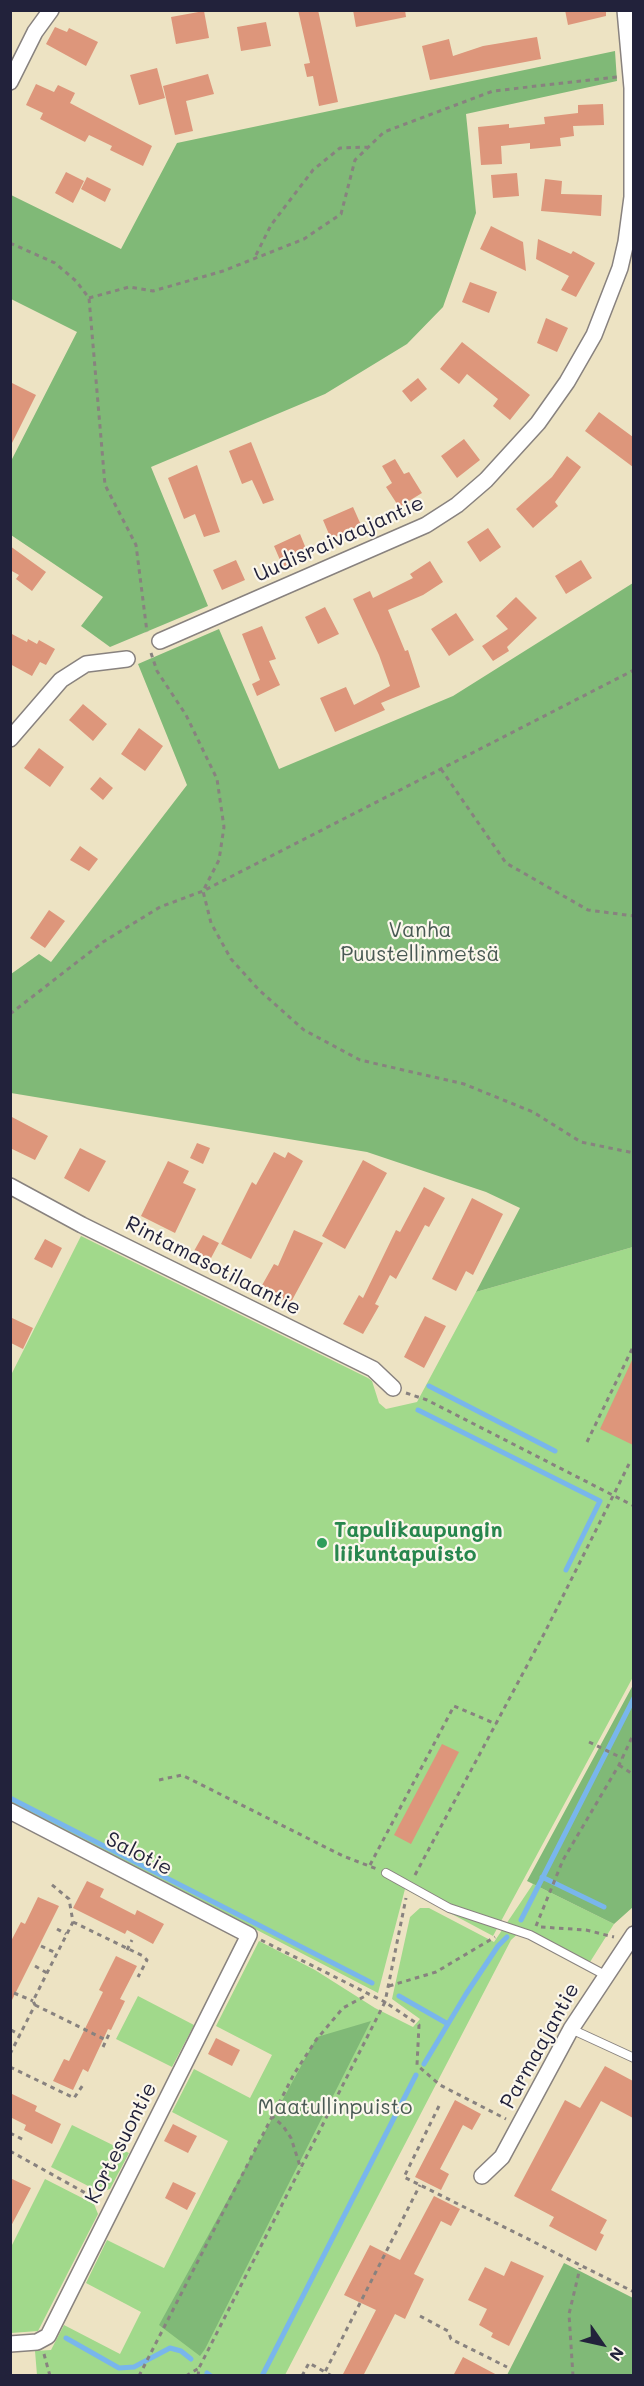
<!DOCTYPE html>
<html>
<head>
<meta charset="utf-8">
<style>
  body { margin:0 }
  #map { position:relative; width:644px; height:2386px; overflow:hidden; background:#ede3c3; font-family:Mali,sans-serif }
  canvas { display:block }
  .frame { position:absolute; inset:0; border:12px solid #22223b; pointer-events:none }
  .north { position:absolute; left:572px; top:2314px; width:60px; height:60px; -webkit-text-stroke:4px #fbf7ec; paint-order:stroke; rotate:124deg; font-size:16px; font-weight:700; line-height:24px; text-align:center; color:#22223b }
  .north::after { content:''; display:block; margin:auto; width:21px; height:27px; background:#22223b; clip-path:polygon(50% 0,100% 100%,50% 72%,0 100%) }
</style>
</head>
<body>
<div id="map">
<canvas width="644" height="2386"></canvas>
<div class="frame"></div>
<div class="north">N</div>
</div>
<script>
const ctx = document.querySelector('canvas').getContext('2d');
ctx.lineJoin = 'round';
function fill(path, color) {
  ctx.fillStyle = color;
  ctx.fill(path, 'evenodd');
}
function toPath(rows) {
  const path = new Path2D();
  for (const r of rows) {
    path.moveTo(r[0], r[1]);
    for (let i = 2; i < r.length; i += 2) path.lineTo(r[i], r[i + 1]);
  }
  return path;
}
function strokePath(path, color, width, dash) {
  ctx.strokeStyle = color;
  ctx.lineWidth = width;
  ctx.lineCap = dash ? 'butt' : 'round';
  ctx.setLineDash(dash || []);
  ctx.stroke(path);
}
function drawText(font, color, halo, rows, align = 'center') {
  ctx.font = font + ' Mali,sans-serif';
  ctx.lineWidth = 4.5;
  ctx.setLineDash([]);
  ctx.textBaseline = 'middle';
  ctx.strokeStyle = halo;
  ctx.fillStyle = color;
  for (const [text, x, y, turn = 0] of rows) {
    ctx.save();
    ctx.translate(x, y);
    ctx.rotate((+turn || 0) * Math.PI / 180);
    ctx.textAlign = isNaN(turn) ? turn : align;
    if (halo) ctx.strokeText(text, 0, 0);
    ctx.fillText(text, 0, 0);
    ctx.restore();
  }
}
fill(toPath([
  [81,1236,368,1378,372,1381,379,1403,386,1409,417,1402,476,1292,633,1247,633,1677,493,1936,405,1889,378,1993,11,1802,11,1375],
  [533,1884,614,1924,590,1962,524,1928,511,1940,285,2375,37,2375,35,2351,51,2350,64,2325,120,2354,141,2312,86,2283,107,2240,164,2268,228,2141,172,2112,194,2069,250,2098,272,2055,216,2026,259,1941,315,1970,375,2008,413,2027,420,2019,392,1999,410,1917,420,1908,429,1908,494,1942],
  [138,1996,194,2025,172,2067,116,2039],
  [72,2125,129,2153,110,2189,100,2192,51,2167],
  [45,2179,94,2204,98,2214,38,2331,11,2333,11,2247]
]), '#a1d98b');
fill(toPath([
  [615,51,617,81,466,114,476,213,443,307,407,344,325,394,151,467,208,606,110,647,81,626,103,597,11,535,11,461,77,332,11,299,11,195,121,249,177,143],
  [633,583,633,1247,476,1292,520,1208,486,1192,367,1152,11,1093,11,974,39,954,51,962,187,785,138,664,219,629,279,769,453,696],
  [633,1685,633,1907,614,1924,527,1881],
  [371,2021,205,2349,200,2356,159,2325,317,2037],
  [564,2263,633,2298,633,2375,507,2375]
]), '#80b977');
strokePath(toPath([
  [429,1386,555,1451],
  [418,1410,600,1501,566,1570],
  [10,1798,372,1983],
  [542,1877,604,1907],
  [521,1920,634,1698],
  [399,1996,448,2024],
  [424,2064,466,1994,498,1946,507,1937],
  [66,2338,119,2368,134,2367,170,2348,181,2351,191,2359],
  [207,2373,211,2376],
  [262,2376,416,2075]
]), '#79b6ec', 5);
fill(toPath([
  [298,10,318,10,338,102,319,106,313,76,307,77,304,64,310,63],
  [353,10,405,10,406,17,356,27],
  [565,10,606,10,606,16,568,25],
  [204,11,209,38,176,44,171,17],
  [266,22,271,46,241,51,237,27],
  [55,27,67,32,69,28,98,42,86,66,46,44],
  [537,37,541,59,430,80,422,46,449,39,453,56,483,46],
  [157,68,165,98,139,105,130,75],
  [208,74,214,94,186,101,193,131,175,135,163,86],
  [36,84,54,92,58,85,75,93,70,103,152,146,143,166,110,150,112,146,89,135,85,142,40,119,43,113,26,105],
  [603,104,604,125,573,126,574,136,560,138,561,146,530,149,530,143,501,146,502,164,481,165,478,127,509,124,509,128,545,124,544,117,578,113,578,105],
  [66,172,84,181,73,203,55,193],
  [517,173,519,196,493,198,491,175],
  [87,177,111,189,105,202,81,189],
  [545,179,562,181,561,194,602,195,601,216,541,211],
  [491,226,523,242,526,271,480,249],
  [538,239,571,254,573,251,595,263,576,297,561,290,569,276,536,259],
  [470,282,497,292,489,313,462,302],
  [546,318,568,328,557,352,537,343],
  [462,342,530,395,510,420,493,406,498,399,467,374,459,384,440,369],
  [418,378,427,389,411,402,402,391],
  [10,382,36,395,10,447],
  [599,412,633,437,633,467,585,431],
  [464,439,480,460,457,478,441,456],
  [251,442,274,500,263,504,252,480,242,484,229,451],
  [567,456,581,467,555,502,558,506,533,528,516,509,552,477],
  [395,459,404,474,409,472,422,493,399,507,386,487,392,483,382,466],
  [197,465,220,532,204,537,195,514,184,519,168,478],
  [353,507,361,525,331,539,323,520],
  [488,528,501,547,480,562,467,542],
  [300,534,309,556,283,567,274,546],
  [10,546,46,572,32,591,16,579,19,575,10,570],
  [236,560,245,580,222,590,213,570],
  [581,560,592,578,566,594,555,576],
  [430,561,443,582,423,595,388,610,405,651,408,650,420,687,381,703,385,710,335,732,320,698,346,687,354,705,390,686,379,655,353,599,370,591,373,598,413,578,410,574],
  [516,597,537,618,507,647,509,651,493,661,482,646,508,629,496,616],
  [325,607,339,634,318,644,305,617],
  [456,613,474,640,449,656,431,629],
  [262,626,276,659,269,661,280,685,257,696,252,684,260,680,242,634],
  [10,633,27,642,28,639,37,644,39,640,55,649,46,665,40,662,32,676,10,664],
  [83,704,107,724,93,741,69,720],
  [139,728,163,746,145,771,121,754],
  [39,748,64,767,50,787,24,768],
  [100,777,113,788,103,800,90,789],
  [80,846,98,859,89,871,70,860],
  [49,910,65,921,45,948,30,938],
  [10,1116,48,1136,35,1160,10,1148],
  [197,1143,210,1148,203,1164,190,1158],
  [80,1148,106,1161,89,1192,64,1178],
  [274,1152,285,1158,288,1152,303,1161,251,1259,221,1244,252,1182,256,1185],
  [363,1160,387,1173,345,1249,322,1236],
  [168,1161,189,1171,183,1183,196,1189,175,1233,141,1216],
  [424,1187,445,1198,429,1227,425,1225,396,1279,390,1275,375,1304,379,1306,363,1334,343,1324,359,1295,363,1298,396,1230,400,1232],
  [472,1198,503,1214,473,1275,466,1271,456,1291,432,1279],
  [294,1230,323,1243,290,1304,261,1287,274,1264,278,1266],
  [203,1235,219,1243,210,1260,194,1251],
  [45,1239,62,1248,52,1268,34,1259],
  [425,1316,446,1326,424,1368,404,1357],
  [10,1317,33,1328,23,1349,11,1343],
  [633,1358,633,1445,600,1429],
  [442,1744,459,1752,411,1844,394,1835],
  [87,1881,104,1889,100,1897,135,1915,137,1910,164,1924,153,1944,127,1930,125,1934,73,1908],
  [38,1897,59,1906,10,2004,10,1943,21,1922,25,1924],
  [116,1956,137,1966,120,1999,125,2001,111,2030,108,2029,88,2072,83,2069,73,2090,53,2081,64,2059,69,2061,103,1992,99,1990],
  [216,2038,240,2050,232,2066,208,2054],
  [605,2066,633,2081,633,2118,601,2101,551,2190,607,2220,600,2233,604,2235,596,2251,549,2226,554,2217,514,2196,565,2100,580,2108],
  [10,2093,37,2106,35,2111,61,2124,52,2144,24,2130,26,2125,10,2117],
  [455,2100,481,2114,472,2130,463,2125,440,2169,449,2174,441,2190,415,2177],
  [173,2124,197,2136,188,2153,164,2141],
  [10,2178,31,2188,10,2228],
  [173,2182,196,2193,187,2210,165,2198],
  [434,2196,460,2209,451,2226,441,2221,414,2274,424,2279,412,2304,405,2319,395,2314,363,2376,342,2376,376,2310,344,2295,370,2245,400,2260],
  [511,2261,544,2276,509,2346,491,2337,493,2333,479,2325,487,2309,468,2300,485,2267,504,2276],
  [463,2357,499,2376,453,2376]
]), '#dd967b');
const lane = toPath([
  [386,1873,449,1908,530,1935,605,1975],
  [571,2029,634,2058]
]);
const street = toPath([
  [10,82,35,32,51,10],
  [160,641,426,525,457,505,486,480,538,423,567,382,594,335,620,268,626,242,632,197,632,88,625,10],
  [10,739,61,680,86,664,127,659],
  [10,1186,82,1225,373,1369,393,1388],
  [10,1811,249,1935,48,2336,37,2342,10,2344],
  [482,2176,502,2157,571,2029,634,1934]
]);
strokePath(lane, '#88827f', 10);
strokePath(street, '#88827f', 18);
strokePath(toPath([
  [10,243,55,263,76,281,89,298,105,485,136,545,147,632],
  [256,255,271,225,313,170,340,148,369,147],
  [89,298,129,287,153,291,223,271,304,239,341,214,355,160,384,132,493,91,617,77],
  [151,653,157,671,186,715,217,779,224,827,219,860,203,891,211,923,231,959,259,990,304,1030,360,1060,464,1084,533,1112,581,1142,634,1153],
  [441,769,506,863,588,910,634,916],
  [10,1014,103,942,160,907,203,891,634,670],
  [406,1393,427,1400,634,1506],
  [587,1442,634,1345],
  [589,1742,622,1758],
  [619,1765,634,1775],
  [159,1780,182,1775,343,1856,377,1869],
  [370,1865,454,1706,496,1724],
  [415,1875,545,1632,629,1464],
  [73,1922,143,1956,147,1960,138,1977],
  [536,1926,563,1860,619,1765,634,1733],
  [541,1927,586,1930,614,1937],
  [57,1929,66,1934],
  [261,1940,385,2002,406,1898],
  [41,1946,56,1953],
  [127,1950,132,1940],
  [35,1966,47,1973],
  [389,1986,436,1972,495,1937],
  [14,1993,33,2001],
  [35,2005,106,2040],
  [11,2030,20,2035],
  [103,2047,110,2032],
  [10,2054,35,2005,33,2001,47,1973,73,1922,69,1899,51,1884],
  [10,2067,74,2098,83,2085],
  [439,2106,404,2177,634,2292],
  [271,2115,283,2126,291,2138,301,2169],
  [10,2133,26,2141],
  [10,2151,98,2200],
  [420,2316,448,2331,451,2339,507,2367],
  [44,2354,50,2376],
  [139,2376,294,2074,316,2040,343,2008,369,1994],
  [186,2376,199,2368],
  [198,2376,199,2368,385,2002,419,2025,417,2065,440,2085,506,2119],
  [302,2376,309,2363,325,2372],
  [332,2376,325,2372,420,2185],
  [573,2376,569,2314,580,2268]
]), '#88827f', 3, [4.5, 4.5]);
strokePath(lane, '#fff', 8);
strokePath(street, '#fff', 15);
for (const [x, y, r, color] of [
  [322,1543,6,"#2e9e5b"]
]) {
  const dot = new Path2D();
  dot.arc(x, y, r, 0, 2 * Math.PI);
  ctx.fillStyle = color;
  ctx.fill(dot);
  strokePath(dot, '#fbf7ec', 2);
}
drawText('21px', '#22223b', '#fbf7ec', [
  ["Uudisraivaajantie",339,539,-24],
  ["Rintamasotilaantie",213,1266,27],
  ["Salotie",139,1854,27],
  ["Parmaajantie",540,2046,-61],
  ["Kortesuontie",121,2143,-63]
]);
drawText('21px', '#485953', '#fbf7ec', [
  ["Vanha",420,931],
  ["Puustellinmetsä",420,955],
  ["Maatullinpuisto",335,2108]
]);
drawText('bold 21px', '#27864d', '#fbf7ec', [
  ["Tapulikaupungin",334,1531],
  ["liikuntapuisto",334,1555]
], 'left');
</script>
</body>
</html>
